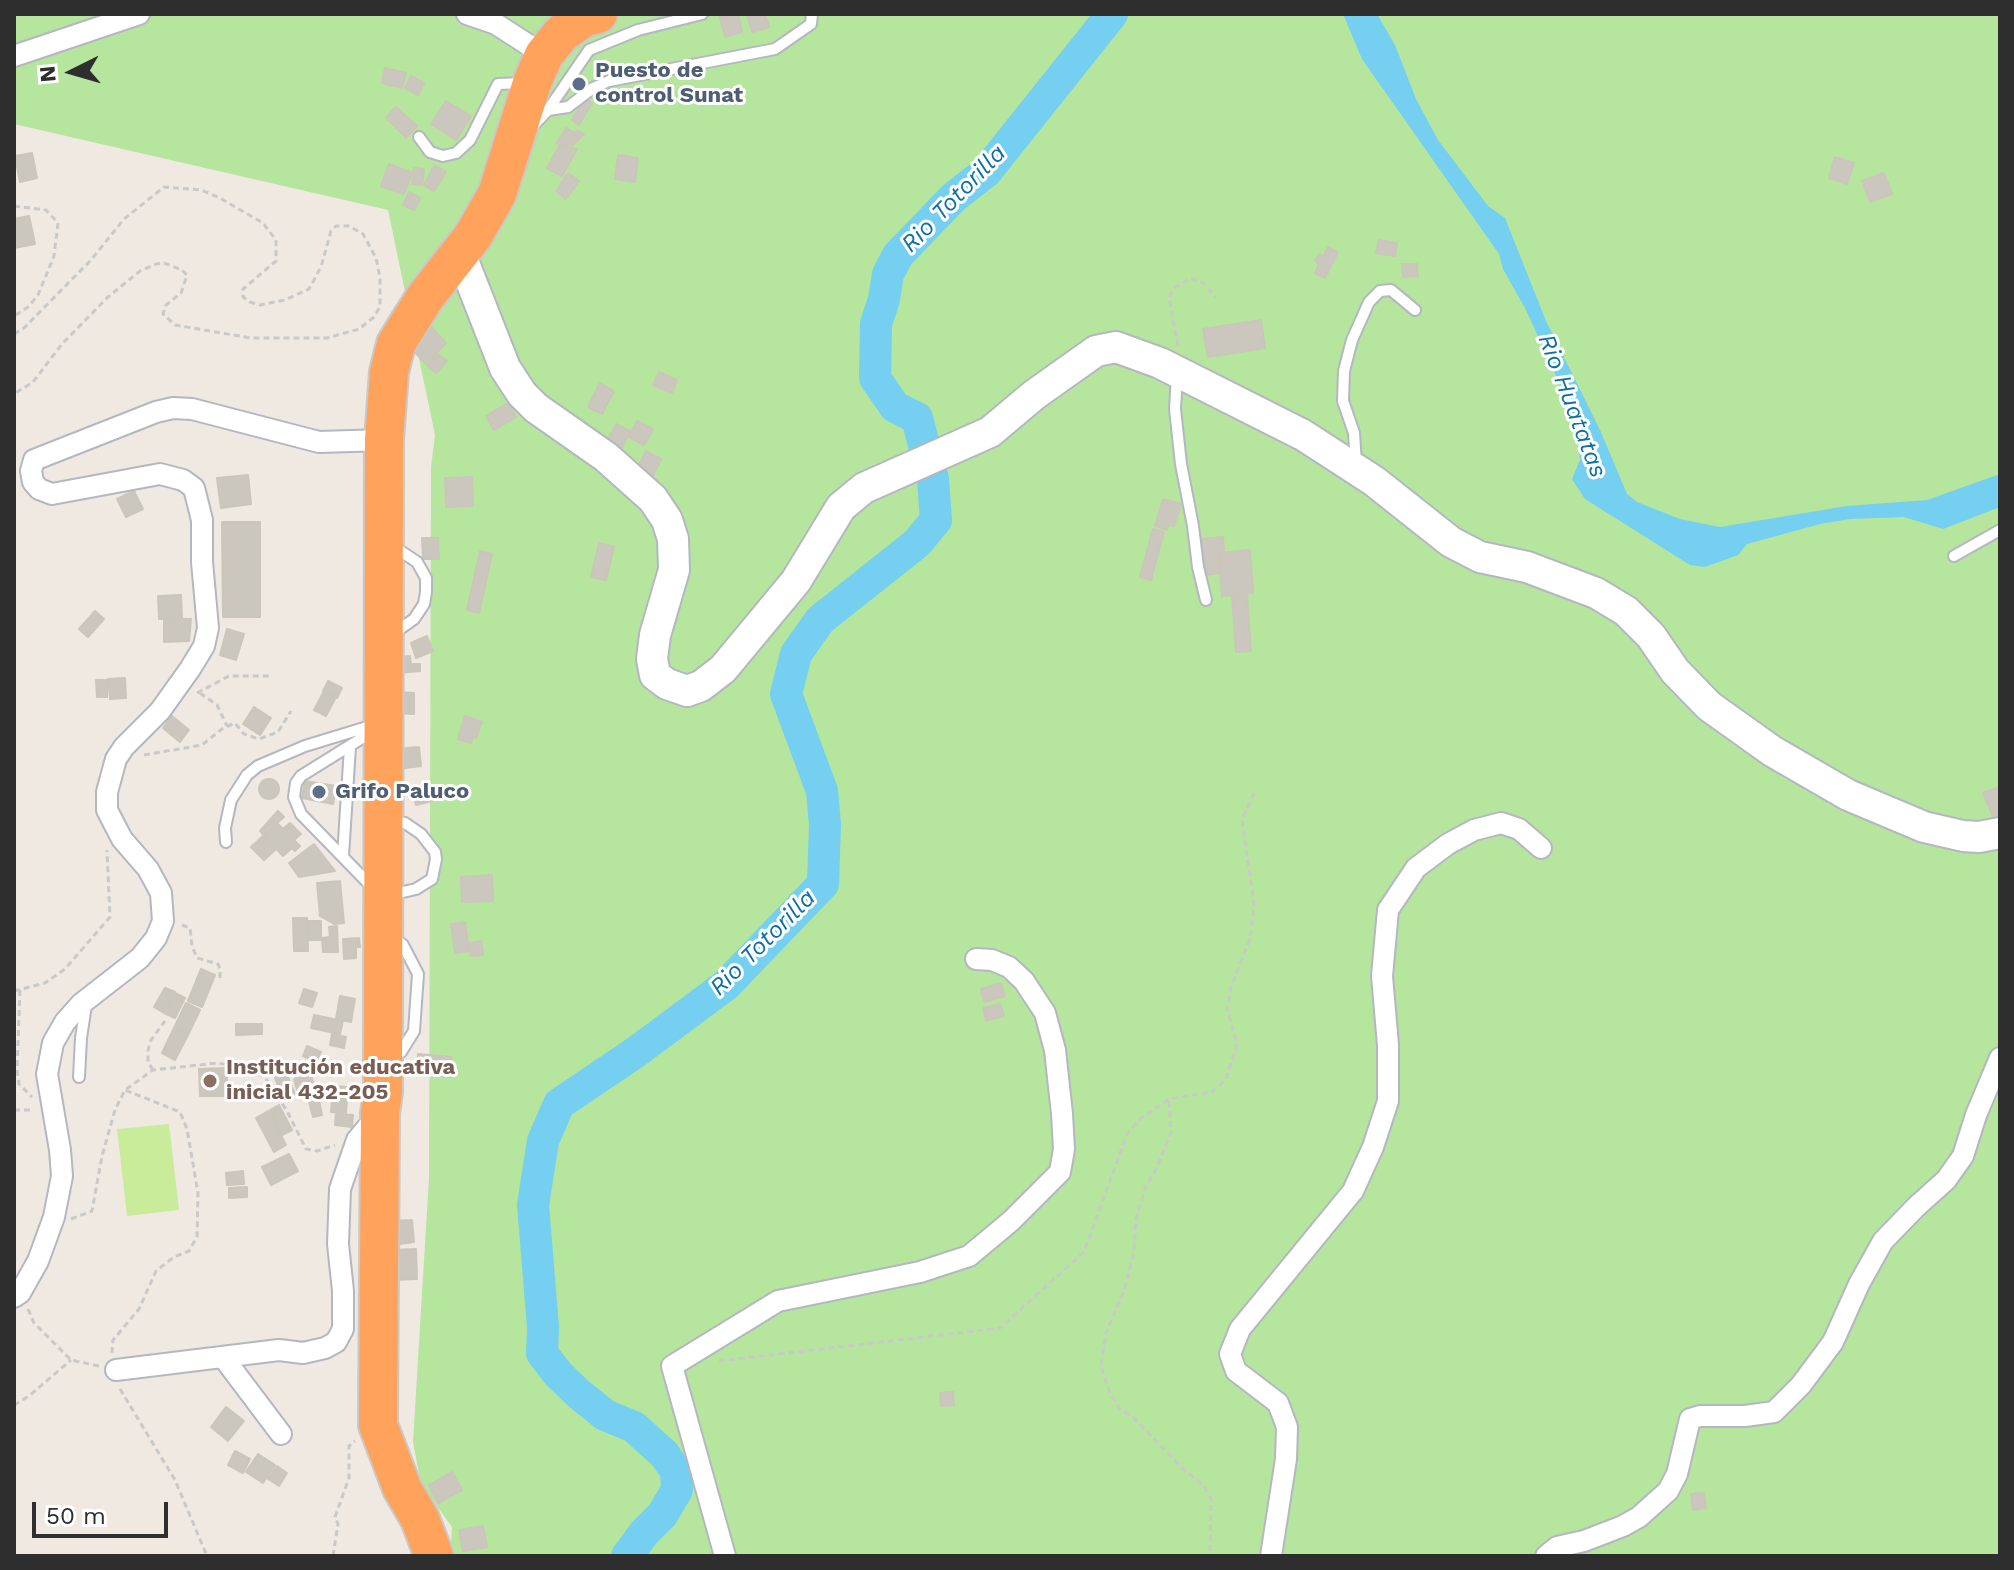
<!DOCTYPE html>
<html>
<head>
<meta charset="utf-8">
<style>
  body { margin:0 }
  #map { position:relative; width:2014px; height:1570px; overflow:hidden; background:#efe9e1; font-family:"Work Sans",sans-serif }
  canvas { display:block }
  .frame { position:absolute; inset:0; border:16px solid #2e2e2e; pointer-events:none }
  .north { position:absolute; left:32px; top:32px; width:80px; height:80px; -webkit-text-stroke:6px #fff; paint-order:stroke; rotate:265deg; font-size:22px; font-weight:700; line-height:32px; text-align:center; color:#2e2e2e }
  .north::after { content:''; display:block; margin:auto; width:28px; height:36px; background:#2e2e2e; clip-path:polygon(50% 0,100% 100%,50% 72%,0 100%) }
  .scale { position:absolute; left:32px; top:1502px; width:136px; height:36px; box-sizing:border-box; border:4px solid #2e2e2e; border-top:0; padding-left:10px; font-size:24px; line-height:28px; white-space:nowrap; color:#2e2e2e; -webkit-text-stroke:6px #fff; paint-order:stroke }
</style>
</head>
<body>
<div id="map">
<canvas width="2014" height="1570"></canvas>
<div class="frame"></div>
<div class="north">N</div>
<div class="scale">50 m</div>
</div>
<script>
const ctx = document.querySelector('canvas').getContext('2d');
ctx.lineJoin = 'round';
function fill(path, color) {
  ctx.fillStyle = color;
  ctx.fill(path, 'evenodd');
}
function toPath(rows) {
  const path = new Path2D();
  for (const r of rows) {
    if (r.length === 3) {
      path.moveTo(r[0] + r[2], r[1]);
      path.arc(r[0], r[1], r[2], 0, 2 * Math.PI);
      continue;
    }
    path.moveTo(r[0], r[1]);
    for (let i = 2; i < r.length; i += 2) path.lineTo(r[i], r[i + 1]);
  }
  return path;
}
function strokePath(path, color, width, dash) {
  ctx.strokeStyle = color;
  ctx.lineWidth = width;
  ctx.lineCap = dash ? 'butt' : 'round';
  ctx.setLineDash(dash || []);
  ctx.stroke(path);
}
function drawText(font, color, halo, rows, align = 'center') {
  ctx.font = font + ' "Work Sans",sans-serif';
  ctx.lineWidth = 6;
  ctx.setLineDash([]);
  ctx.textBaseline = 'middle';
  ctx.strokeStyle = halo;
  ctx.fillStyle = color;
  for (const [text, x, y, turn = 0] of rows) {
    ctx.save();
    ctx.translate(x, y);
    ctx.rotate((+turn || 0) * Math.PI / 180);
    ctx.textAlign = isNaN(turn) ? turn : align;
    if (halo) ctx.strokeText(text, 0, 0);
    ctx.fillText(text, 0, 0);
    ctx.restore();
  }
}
fill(toPath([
  [14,14,2000,14,2000,1556,450,1556,452,1527,421,1484,413,1442,429,1178,431,467,435,435,388,210,14,124]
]), '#b6e59e');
fill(toPath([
  [169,1124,179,1210,127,1216,117,1129]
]), '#c9ec9a');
fill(toPath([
  [1343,14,1377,14,1395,45,1416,99,1438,140,1488,206,1505,218,1546,321,1600,430,1627,494,1637,502,1680,519,1720,527,1847,506,1927,500,2000,474,2000,507,1943,529,1904,517,1850,519,1820,524,1747,544,1738,555,1705,567,1690,565,1585,499,1572,479,1580,460,1578,444,1561,387,1526,310,1503,269,1499,254,1362,59]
]), '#75cff0');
strokePath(toPath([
  [627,1556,644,1533,662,1515,677,1490,676,1471,664,1454,634,1427,605,1415,579,1394,558,1374,542,1353,543,1327,533,1205,543,1141,559,1104,636,1052,726,985,823,884,825,824,822,791,786,694,796,654,820,620,917,543,936,520,933,479,917,418,895,407,875,378,876,324,884,299,888,274,898,255,954,197,986,172,1112,14]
]), '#75cff0', 32);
const building = toPath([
  [738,14,742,32,725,37,720,17,738,14],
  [747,14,765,14,769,27,752,32,747,14],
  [385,68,406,73,402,88,382,83,385,68],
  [411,76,424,83,418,95,405,88,411,76],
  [585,99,592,103,579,125,572,120,585,99],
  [446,101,471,116,456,140,431,124,446,101],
  [396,107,417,126,406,138,386,118,396,107],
  [566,128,575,133,577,130,584,134,573,145,561,146,557,143,566,128],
  [559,146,577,149,562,176,547,168,559,146],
  [32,153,37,178,20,182,15,156,32,153],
  [618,155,638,158,635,182,615,179,618,155],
  [1835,157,1854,163,1847,184,1829,178,1835,157],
  [389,164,412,173,404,194,381,186,389,164],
  [435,165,446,172,434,191,424,185,435,165],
  [414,168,424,169,422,185,412,184,414,168],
  [568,173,579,181,566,199,556,191,568,173],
  [1884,173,1892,194,1870,202,1862,181,1884,173],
  [409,192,420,198,414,210,403,205,409,192],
  [29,216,35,244,14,248,14,219,29,216],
  [1379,240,1397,243,1395,256,1376,253,1379,240],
  [1328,247,1338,252,1325,278,1315,273,1319,264,1315,261,1319,254,1323,257,1328,247],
  [1402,264,1417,264,1418,276,1403,277,1402,264],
  [1261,320,1265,348,1208,357,1203,329,1261,320],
  [431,327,446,343,426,364,411,348,431,327],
  [438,354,447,361,436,373,428,366,438,354],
  [659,372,677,380,672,393,653,385,659,372],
  [600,383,614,391,602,414,588,407,600,383],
  [508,403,516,417,494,430,486,416,508,403],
  [637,421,653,429,644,445,629,437,637,421],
  [616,424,630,431,620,451,606,444,616,424],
  [646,451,661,459,653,475,638,467,646,451],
  [248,475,251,504,221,508,217,478,248,475],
  [472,477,473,506,446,507,445,478,472,477],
  [134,491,143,509,126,517,117,499,134,491],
  [1163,499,1181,504,1174,526,1168,525,1167,530,1155,526,1163,499],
  [222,522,260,522,260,617,223,617,222,522],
  [1153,529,1164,532,1151,580,1140,577,1153,529],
  [1223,537,1224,552,1218,552,1220,573,1206,575,1202,539,1223,537],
  [422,538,438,538,439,559,423,559,422,538],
  [599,543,614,547,606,580,591,577,599,543],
  [1250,550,1253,593,1222,596,1219,553,1250,550],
  [480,551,492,554,479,613,467,610,480,551],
  [181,595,182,618,159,619,158,596,181,595],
  [1247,595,1251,651,1236,652,1232,596,1247,595],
  [95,611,104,619,88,637,79,629,95,611],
  [164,619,191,619,189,641,164,642,164,619],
  [227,629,244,634,236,660,220,655,227,629],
  [427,636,433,651,416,658,411,643,427,636],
  [410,656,411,664,420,664,420,671,398,673,397,657,410,656],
  [125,678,126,698,110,699,108,679,125,678],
  [96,680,107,680,107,697,97,697,96,680],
  [328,681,342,688,337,698,323,691,328,681],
  [395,692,414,693,414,714,395,713,395,692],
  [323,693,335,699,326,716,314,710,323,693],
  [254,707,271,718,260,735,243,724,254,707],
  [172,716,189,730,180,742,163,728,172,716],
  [465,716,482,722,476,738,473,737,471,743,458,739,465,716],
  [419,747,421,766,398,769,396,749,419,747],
  [269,789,10],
  [305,781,336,786,333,804,302,798,305,781],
  [433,787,436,800,416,805,413,792,433,787],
  [2000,787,2000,817,1994,819,1983,793,2000,787],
  [278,811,284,817,277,823,283,829,290,823,301,834,294,840,300,846,295,851,292,848,283,856,260,831,278,811],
  [263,836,276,849,264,860,251,847,263,836],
  [314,844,335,871,299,877,289,863,314,844],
  [492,875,493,901,462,902,461,877,492,875],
  [340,881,344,923,334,924,320,916,317,883,340,881],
  [293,918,307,918,308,951,294,951,293,918],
  [309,921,321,921,321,940,309,940,309,921],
  [465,922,469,951,455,953,451,924,465,922],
  [337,926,338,952,323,952,322,938,330,937,329,927,337,926],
  [359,938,360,947,356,947,356,958,344,959,343,939,359,938],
  [481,941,483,955,471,956,469,943,481,941],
  [201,969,215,975,202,1007,188,1001,201,969],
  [1001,983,1005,996,984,1002,981,989,1001,983],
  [165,988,175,992,164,1013,154,1007,165,988],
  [304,989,317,993,312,1007,299,1003,304,989],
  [175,993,185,998,175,1018,164,1013,175,993],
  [340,996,355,999,351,1022,336,1019,340,996],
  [186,1003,200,1010,188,1035,174,1028,186,1003],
  [1000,1004,1004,1016,986,1021,983,1008,1000,1004],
  [314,1015,343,1021,340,1034,311,1028,314,1015],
  [236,1024,262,1024,262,1034,236,1035,236,1024],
  [174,1028,188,1035,175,1060,162,1053,174,1028],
  [332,1034,346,1037,344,1048,330,1045,332,1034],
  [307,1046,321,1052,316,1062,303,1056,307,1046],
  [418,1054,451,1057,452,1077,437,1076,438,1070,433,1070,433,1073,417,1069,418,1054],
  [227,1068,227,1096,200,1096,199,1069,227,1068],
  [285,1070,295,1094,283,1099,274,1075,285,1070],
  [311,1075,315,1090,298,1094,294,1079,311,1075],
  [333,1086,348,1087,346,1113,331,1112,333,1086],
  [318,1095,322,1115,313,1117,308,1098,318,1095],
  [279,1105,292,1130,282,1135,270,1110,279,1105],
  [268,1111,286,1145,274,1152,256,1118,268,1111],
  [336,1113,353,1115,352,1127,335,1125,336,1113],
  [289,1154,298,1171,271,1185,262,1167,289,1154],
  [243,1171,244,1184,227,1185,226,1173,243,1171],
  [247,1187,247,1197,229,1198,229,1188,247,1187],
  [412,1220,414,1242,393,1245,391,1221,412,1220],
  [416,1249,417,1279,394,1280,393,1250,416,1249],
  [953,1392,954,1405,941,1406,940,1393,953,1392],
  [226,1407,244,1421,228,1441,211,1427,226,1407],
  [235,1451,250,1459,243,1473,228,1465,235,1451],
  [258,1454,275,1465,263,1483,246,1472,258,1454],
  [277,1466,287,1473,279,1486,268,1479,277,1466],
  [452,1472,462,1490,438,1503,429,1485,452,1472],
  [1704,1493,1706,1508,1693,1510,1691,1494,1704,1493],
  [483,1526,487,1547,463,1551,459,1530,483,1526]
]);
fill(building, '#cbc7bf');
strokePath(building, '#cbc5ba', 2);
const lane = toPath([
  [548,110,568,107,593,88,609,81,775,49,811,24,812,14],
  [532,127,548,110,589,50,638,30,702,14],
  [419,137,430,152,443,156,456,153,470,140,498,84,522,83],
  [1177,375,1175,409,1181,464,1193,526,1198,567,1206,600],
  [1356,464,1354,433,1343,401,1344,371,1352,340,1369,302,1380,291,1391,290,1415,310],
  [393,546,417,562,426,578,426,592,424,604,414,619,394,633],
  [1954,556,2000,530],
  [389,821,405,823,421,834,435,852,436,859,432,879,416,889,390,895],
  [226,842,225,828,231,800,247,775,258,766,305,746,377,724],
  [343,856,350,747],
  [373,888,301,814,294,797,296,783,301,776,375,730],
  [394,938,403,945,418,974,414,1031,401,1052,394,1058],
  [79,1077,81,1038,86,1005]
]);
const street = toPath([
  [467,14,496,24,544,55],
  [14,56,139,14],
  [14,1297,20,1293,38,1261,54,1217,62,1176,60,1150,47,1074,53,1043,65,1022,81,1004,140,958,156,938,163,921,161,893,148,869,122,839,107,810,107,792,116,759,124,747,160,711,190,669,204,646,208,628,202,562,202,520,194,488,183,480,160,474,52,494,39,489,33,482,31,471,34,460,156,412,173,408,192,409,319,442,384,440],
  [223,1357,281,1434],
  [116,1370,279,1350,303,1353,325,1348,336,1342,343,1329,343,1291,338,1244,340,1189,357,1140,377,1116],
  [725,1556,672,1366,778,1301,920,1272,969,1256,1011,1221,1060,1172,1064,1149,1062,1114,1055,1050,1045,1013,1024,981,1009,967,992,960,976,959],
  [1271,1556,1286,1459,1287,1427,1278,1403,1236,1371,1230,1354,1240,1329,1353,1191,1373,1147,1388,1101,1388,1045,1382,976,1388,910,1416,868,1448,844,1474,830,1501,823,1519,829,1541,848],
  [1546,1556,1557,1547,1584,1541,1623,1526,1639,1517,1659,1499,1668,1491,1677,1474,1690,1419,1700,1416,1745,1416,1774,1412,1801,1385,1833,1342,1859,1284,1883,1241,1917,1206,1946,1180,1963,1156,1976,1115,2000,1058]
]);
const secondary = toPath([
  [460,253,505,368,522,394,536,408,606,457,653,499,667,520,673,539,674,570,655,635,652,659,655,675,667,684,687,691,701,686,723,669,796,581,841,507,864,488,990,432,1034,395,1096,351,1116,347,1160,363,1303,435,1374,481,1451,542,1480,557,1527,567,1596,593,1626,611,1651,636,1675,671,1709,706,1772,751,1848,795,1924,827,1963,836,1979,837,2000,833]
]);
const highway = toPath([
  [434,1556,420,1519,402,1488,378,1425,380,1113,383,1092,384,440,389,372,396,344,426,296,473,236,497,194,532,83,544,55,562,33,585,17,598,14]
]);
strokePath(lane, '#b4b7c1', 14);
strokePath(street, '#b4b7c1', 24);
strokePath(secondary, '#b4b7c1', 34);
strokePath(highway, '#c9c9c9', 42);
strokePath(toPath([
  [14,206,46,210,58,223,54,256,38,295,28,307,14,316],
  [14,334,24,328,91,260,124,219,164,187,201,190,218,197,263,223,276,240,276,261,243,289,243,297,250,302,260,305,285,300,309,289,321,267,331,231,336,226,349,226,363,234,376,258,380,278,380,307,374,317,359,329,327,338,251,338,175,325,163,314,166,305,181,293,187,275,182,270,164,263,156,264,140,271,108,297,62,344,33,382,14,394],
  [1178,346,1169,297,1174,288,1191,278,1203,283,1216,297],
  [197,693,229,676,269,676],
  [200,693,217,705,227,726],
  [144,755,202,745,222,729,235,723,244,734,259,739,278,732,291,711],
  [182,925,190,928,192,946,197,958,218,964,220,969,220,978],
  [20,990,17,1070,19,1084,32,1097],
  [14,991,45,983,65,969,110,917,107,850],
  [153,1070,148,1062,148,1050,151,1040,165,1021],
  [1169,1101,1171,1132,1155,1172,1146,1186,1136,1219,1134,1250,1125,1288,1106,1333,1101,1366,1109,1391,1120,1409,1133,1417,1184,1470,1204,1486,1211,1499,1210,1556],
  [14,1110,33,1110],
  [71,1219,92,1211,102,1156,115,1110,125,1090,153,1070,217,1063,251,1068,266,1079,287,1111,306,1149,317,1151,335,1145],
  [28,1309,34,1323,71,1360,99,1366],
  [112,1353,113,1340,139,1309,156,1271,174,1257,189,1251,197,1237,198,1193,187,1129,180,1112,125,1090],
  [719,1361,1000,1328,1084,1252,1127,1134,1139,1120,1169,1099,1212,1092,1226,1079,1237,1044,1227,1008,1231,987,1250,939,1254,904,1242,819,1254,793],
  [120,1389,175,1480,207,1556],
  [14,1405,29,1396,71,1360],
  [333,1556,338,1524,335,1517,349,1478,349,1446,355,1441]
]), '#c9c9c9', 3, [6, 4]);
strokePath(lane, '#fff', 10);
strokePath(street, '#fff', 20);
strokePath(secondary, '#fff', 30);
strokePath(highway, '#ffa35c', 38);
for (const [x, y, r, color] of [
  [579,84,8,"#5c6f8a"],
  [319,792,8,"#5c6f8a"],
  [210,1081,8,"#8d6e63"]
]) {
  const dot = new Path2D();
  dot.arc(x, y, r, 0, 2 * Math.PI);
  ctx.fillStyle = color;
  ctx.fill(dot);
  strokePath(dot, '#fff', 3);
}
drawText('bold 22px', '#4e5e75', '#fff', [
  ["Puesto de",595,71],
  ["control Sunat",595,96],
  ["Grifo Paluco",335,792]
], 'left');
drawText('bold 22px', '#785e54', '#fff', [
  ["Institución educativa",226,1068],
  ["inicial 432-205",226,1093]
], 'left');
drawText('italic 24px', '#0d6fa3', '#fff', [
  ["Rio Totorilla",954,199,-46],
  ["Rio Huatatas",1572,406,69],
  ["Rio Totorilla",763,943,-45]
]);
</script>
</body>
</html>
